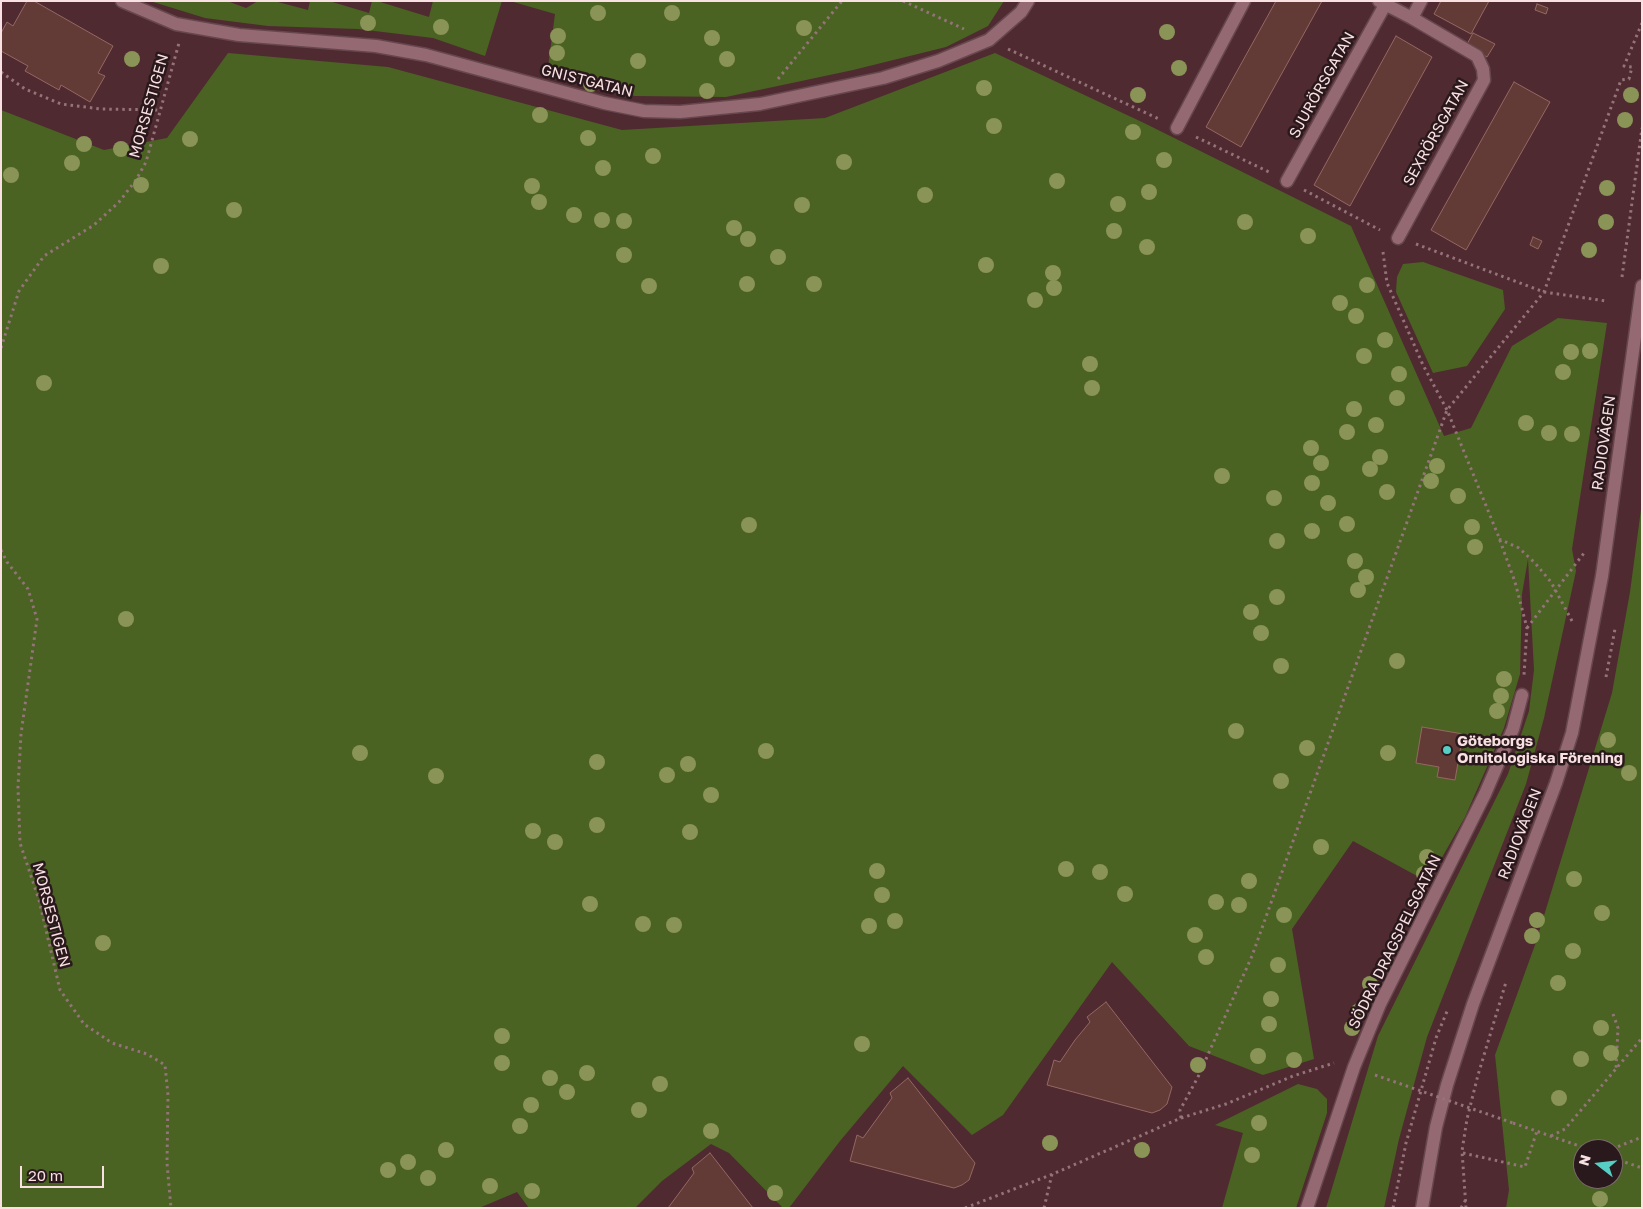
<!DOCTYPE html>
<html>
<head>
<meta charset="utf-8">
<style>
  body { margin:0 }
  #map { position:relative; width:1643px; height:1209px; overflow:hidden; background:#502a31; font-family:"Golos Text",sans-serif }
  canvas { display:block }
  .frame { position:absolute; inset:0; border:2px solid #f9e0e3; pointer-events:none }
  .north { position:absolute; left:1573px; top:1139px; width:50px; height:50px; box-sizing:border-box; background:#2a191c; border:1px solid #7d696c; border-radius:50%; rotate:286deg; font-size:14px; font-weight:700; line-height:20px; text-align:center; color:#f9e0e3 }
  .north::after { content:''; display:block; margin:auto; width:18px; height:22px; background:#56cec4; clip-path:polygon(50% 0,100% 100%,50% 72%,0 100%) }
  .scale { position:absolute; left:20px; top:1166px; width:84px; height:22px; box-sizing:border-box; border:2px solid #f9e0e3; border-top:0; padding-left:6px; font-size:15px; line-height:18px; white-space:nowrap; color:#f9e0e3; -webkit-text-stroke:4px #2a191c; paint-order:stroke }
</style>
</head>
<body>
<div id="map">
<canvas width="1643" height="1209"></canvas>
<div class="frame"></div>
<div class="north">N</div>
<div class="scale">20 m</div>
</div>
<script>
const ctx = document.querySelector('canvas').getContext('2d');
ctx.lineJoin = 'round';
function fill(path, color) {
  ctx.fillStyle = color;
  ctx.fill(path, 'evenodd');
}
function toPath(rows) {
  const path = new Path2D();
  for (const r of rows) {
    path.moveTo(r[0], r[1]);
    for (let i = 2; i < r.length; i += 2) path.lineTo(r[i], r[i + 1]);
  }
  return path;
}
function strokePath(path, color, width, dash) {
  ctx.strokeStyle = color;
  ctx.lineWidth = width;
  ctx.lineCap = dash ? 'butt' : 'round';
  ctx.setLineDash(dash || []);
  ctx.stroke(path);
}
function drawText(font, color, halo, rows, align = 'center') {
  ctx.font = font + ' "Golos Text",sans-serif';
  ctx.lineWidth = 5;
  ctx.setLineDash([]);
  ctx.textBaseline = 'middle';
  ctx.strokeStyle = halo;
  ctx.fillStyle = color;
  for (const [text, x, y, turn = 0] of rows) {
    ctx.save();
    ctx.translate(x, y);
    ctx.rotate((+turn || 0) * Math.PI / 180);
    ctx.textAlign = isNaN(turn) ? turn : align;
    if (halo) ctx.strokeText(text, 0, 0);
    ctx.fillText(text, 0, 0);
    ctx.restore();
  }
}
fill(toPath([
  [150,1,227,1,246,8,258,1,274,1,308,10,310,1,329,1,369,13,372,1,377,1,429,17,433,1,502,1,485,56,433,38,358,29,268,26,205,18],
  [510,1,1004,1,988,26,946,47,853,70,726,97,635,96,547,75,555,14],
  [228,53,388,67,622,130,825,118,995,53,1144,123,1351,226,1444,436,1471,428,1512,346,1558,318,1607,323,1572,549,1576,571,1544,718,1526,784,1427,1037,1399,1139,1384,1208,1326,1208,1378,1036,1508,774,1529,711,1534,670,1528,559,1522,594,1520,674,1504,728,1465,817,1428,882,1353,841,1292,929,1314,1059,1263,1075,1189,1046,1112,962,1003,1115,972,1135,903,1066,840,1141,789,1208,783,1208,729,1153,711,1144,662,1181,635,1208,529,1208,517,1192,479,1208,1,1207,1,110,104,150,167,138],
  [1423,262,1503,290,1505,309,1467,366,1433,373,1396,292,1397,277,1403,264],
  [1642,502,1642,1208,1506,1208,1509,1190,1495,1055,1535,945,1612,693,1630,592],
  [1583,1149,1613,1149,1613,1179,1583,1179],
  [1298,1084,1317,1089,1327,1099,1327,1113,1296,1208,1222,1208,1243,1133,1215,1125]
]), '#4a6323');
const building = toPath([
  [27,1,34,1,113,46,98,73,105,76,90,102,61,85,59,90,25,71,28,66,1,51,1,33,7,22,13,26,27,1],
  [1276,1,1322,1,1241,147,1206,127,1276,1],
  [1441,1,1489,1,1471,34,1434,14,1441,1],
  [1537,4,1548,8,1546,14,1535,10,1537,4],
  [1473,33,1495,44,1487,57,1466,46,1473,33],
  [1396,36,1432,57,1350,206,1314,185,1396,36],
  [1514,82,1550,102,1466,250,1431,230,1514,82],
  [1533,237,1542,241,1538,249,1530,245,1533,237],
  [1422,727,1463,734,1455,780,1437,777,1439,767,1416,763,1422,727],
  [1106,1002,1172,1087,1167,1104,1160,1110,1152,1113,1047,1085,1054,1060,1060,1062,1075,1040,1090,1022,1087,1017,1106,1002],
  [908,1078,975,1163,969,1180,962,1185,954,1188,850,1161,857,1135,863,1138,892,1098,890,1093,908,1078],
  [710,1153,753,1208,668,1208,694,1173,692,1168,710,1153]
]);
fill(building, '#633b36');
strokePath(building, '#946862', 1);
const lane = toPath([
  [1379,1,1412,18,1421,1],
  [1177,128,1244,1],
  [1287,181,1385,5],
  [1398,238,1484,80,1483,69,1477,56,1412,18],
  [1307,1208,1354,1067,1380,1004,1485,794,1513,729,1522,695]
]);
const street = toPath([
  [122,1,176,24,239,35,376,46,426,55,604,103,644,111,680,112,760,104,883,78,938,61,989,40,1021,12,1028,1],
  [1422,1208,1436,1127,1447,1085,1473,1004,1556,783,1572,733,1602,576,1642,286]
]);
strokePath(lane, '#67474e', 15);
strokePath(street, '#67474e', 15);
strokePath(toPath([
  [903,1,964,29],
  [1008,49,1159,119],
  [1,72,25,89,61,104,101,109,160,110],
  [778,79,842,1],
  [1196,137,1269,172],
  [1304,190,1380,230],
  [1416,244,1544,292,1606,301],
  [1383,252,1387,283,1423,365,1447,410,1498,535,1515,582,1527,628,1524,675],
  [1622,277,1642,128],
  [1,348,19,291,44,256,94,225,119,202,136,180,146,162,179,43],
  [1499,539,1519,548,1535,563,1551,582,1572,621],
  [1,550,7,562,28,589,37,619,21,734,18,787,20,843,39,900,60,990,84,1024,112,1043,147,1054,165,1065,168,1095,167,1163,171,1208],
  [1527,628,1584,553],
  [1606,677,1615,629],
  [1613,1014,1618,1028,1616,1069],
  [1181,1118,1180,1110,1198,1077,1252,956,1447,410,1544,292,1621,80,1629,79,1632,67,1624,66,1642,23],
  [1513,1123,1588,1149],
  [1551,1136,1565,1129,1642,1038],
  [1612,1149,1642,1137],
  [1463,1153,1525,1167,1537,1131],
  [1613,1158,1642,1168],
  [965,1208,1053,1174,1181,1118,1226,1104,1293,1076,1334,1063],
  [1044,1208,1052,1174],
  [1393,1208,1406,1143,1436,1038,1448,1009],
  [1461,1208,1465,1201],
  [1466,1208,1462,1151,1467,1119,1478,1075,1506,982]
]), '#947379', 3, [2.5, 4]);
strokePath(lane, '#956971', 12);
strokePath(street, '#956971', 12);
strokePath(toPath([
  [1375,1075,1513,1123]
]), '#947379', 3, [2.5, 4]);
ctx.fillStyle = '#8a9456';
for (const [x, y] of [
  [598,13],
  [672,13],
  [368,23],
  [441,27],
  [804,28],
  [1167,32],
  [558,36],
  [712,38],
  [557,53],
  [132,59],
  [727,59],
  [638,61],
  [1179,68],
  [591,84],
  [984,88],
  [707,91],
  [1138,95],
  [1631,95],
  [540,115],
  [1625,120],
  [994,126],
  [1133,132],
  [588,138],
  [190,139],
  [84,144],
  [121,149],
  [653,156],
  [1164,160],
  [844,162],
  [72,163],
  [603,168],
  [11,175],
  [1057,181],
  [141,185],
  [532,186],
  [1607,188],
  [1149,192],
  [925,195],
  [539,202],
  [1118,204],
  [802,205],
  [234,210],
  [574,215],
  [602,220],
  [624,221],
  [1245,222],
  [1606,222],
  [734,228],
  [1114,231],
  [1308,236],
  [748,239],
  [1147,247],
  [1589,250],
  [624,255],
  [778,257],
  [986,265],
  [161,266],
  [1053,273],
  [747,284],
  [814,284],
  [1367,285],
  [649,286],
  [1054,288],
  [1035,300],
  [1340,303],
  [1356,316],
  [1385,340],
  [1590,351],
  [1571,352],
  [1364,356],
  [1090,364],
  [1563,372],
  [1399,374],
  [44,383],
  [1092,388],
  [1397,398],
  [1354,409],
  [1526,423],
  [1376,425],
  [1347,432],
  [1549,433],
  [1572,434],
  [1311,448],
  [1380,457],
  [1321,463],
  [1437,466],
  [1370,469],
  [1222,476],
  [1431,481],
  [1312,483],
  [1387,492],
  [1458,496],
  [1274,498],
  [1328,503],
  [1347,524],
  [749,525],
  [1472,527],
  [1312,531],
  [1277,541],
  [1475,547],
  [1355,561],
  [1366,577],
  [1358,590],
  [1277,597],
  [1251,612],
  [126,619],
  [1261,633],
  [1397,661],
  [1281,666],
  [1504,679],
  [1501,696],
  [1497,711],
  [1236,731],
  [1608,740],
  [1307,748],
  [766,751],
  [360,753],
  [1388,753],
  [597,762],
  [688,764],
  [1629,773],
  [667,775],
  [436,776],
  [1281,781],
  [711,795],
  [597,825],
  [533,831],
  [690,832],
  [555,842],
  [1321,847],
  [1427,857],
  [1066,869],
  [877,871],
  [1100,872],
  [1424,874],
  [1574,879],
  [1249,881],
  [1125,894],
  [882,895],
  [1216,902],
  [590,904],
  [1239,905],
  [1602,913],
  [1284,915],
  [1537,920],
  [895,921],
  [643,924],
  [674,925],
  [869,926],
  [1195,935],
  [1532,936],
  [103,943],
  [1573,951],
  [1206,957],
  [1278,965],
  [1558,983],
  [1370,984],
  [1271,999],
  [1359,1011],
  [1269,1024],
  [1352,1028],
  [1601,1028],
  [502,1036],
  [862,1044],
  [1611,1053],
  [1258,1056],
  [1581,1059],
  [1294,1060],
  [502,1063],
  [1198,1065],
  [587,1073],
  [550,1078],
  [660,1084],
  [567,1092],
  [1559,1098],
  [531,1105],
  [639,1110],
  [1259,1123],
  [520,1126],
  [711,1131],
  [1050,1143],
  [446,1150],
  [1142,1150],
  [1252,1155],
  [408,1162],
  [388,1170],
  [428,1178],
  [490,1186],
  [532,1191],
  [775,1193],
  [1600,1199]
]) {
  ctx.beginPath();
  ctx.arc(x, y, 8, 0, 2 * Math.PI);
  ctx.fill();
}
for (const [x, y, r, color] of [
  [1447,750,5,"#56cec4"]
]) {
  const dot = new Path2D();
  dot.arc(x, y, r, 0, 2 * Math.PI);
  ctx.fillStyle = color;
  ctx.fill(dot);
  strokePath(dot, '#2a191c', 2);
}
drawText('15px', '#f9e0e3', '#2a191c', [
  ["GNISTGATAN",587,81,14],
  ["SJURÖRSGATAN",1322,85,-61],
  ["MORSESTIGEN",149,106,-74],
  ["SEXRÖRSGATAN",1436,133,-61],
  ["RADIOVÄGEN",1604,443,-82],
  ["RADIOVÄGEN",1520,834,-69],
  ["MORSESTIGEN",51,915,75],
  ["SÖDRA DRAGSPELSGATAN",1395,942,-64]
]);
drawText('bold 15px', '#f9e0e3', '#2a191c', [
  ["Göteborgs",1457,741],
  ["Ornitologiska Förening",1457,758]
], 'left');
</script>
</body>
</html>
